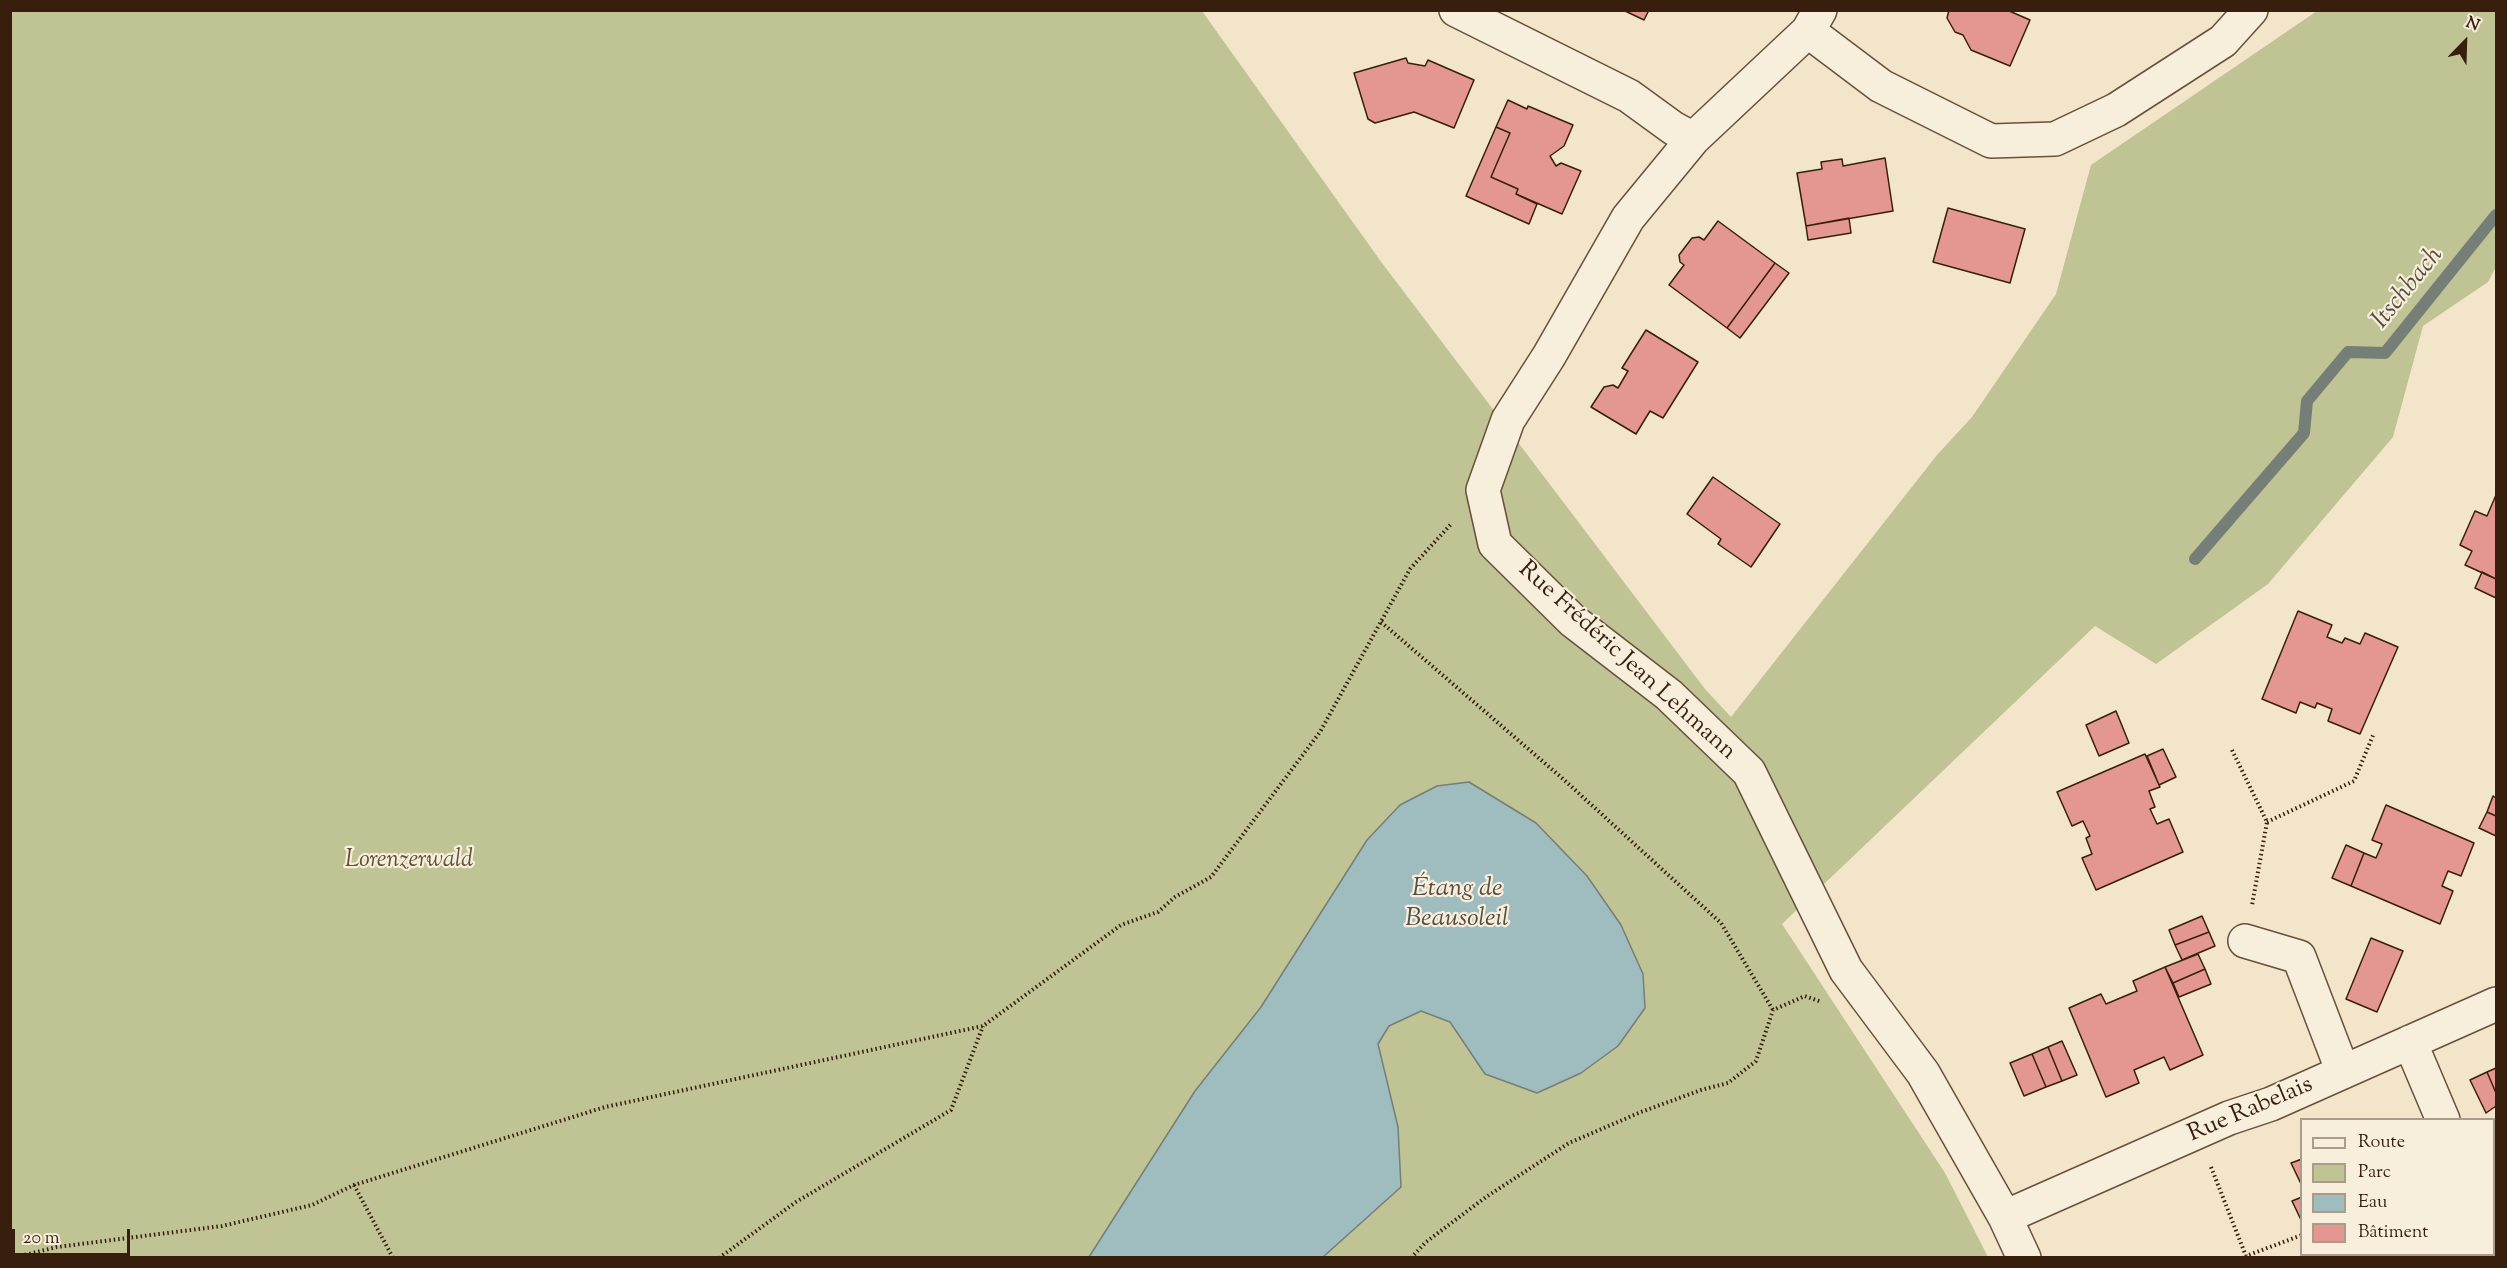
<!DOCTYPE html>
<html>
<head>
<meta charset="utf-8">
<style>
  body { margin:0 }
  #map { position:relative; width:2507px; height:1268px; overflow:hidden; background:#f3e5c9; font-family:"Sorts Mill Goudy",serif }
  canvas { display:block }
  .frame { position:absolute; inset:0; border:12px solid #381f0d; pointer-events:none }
  .legend { position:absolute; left:2300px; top:1118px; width:195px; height:138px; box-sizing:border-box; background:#f7eedc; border:2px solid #ab9b89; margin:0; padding:8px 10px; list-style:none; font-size:18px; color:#381f0d }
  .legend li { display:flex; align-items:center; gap:12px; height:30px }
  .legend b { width:30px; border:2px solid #ab9b89 }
  .north { position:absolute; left:2435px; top:12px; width:60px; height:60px; -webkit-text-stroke:4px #f7eedc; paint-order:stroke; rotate:23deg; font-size:16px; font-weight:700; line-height:24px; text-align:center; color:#381f0d }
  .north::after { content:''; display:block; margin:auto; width:21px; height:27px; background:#381f0d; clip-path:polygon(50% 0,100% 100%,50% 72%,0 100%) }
  .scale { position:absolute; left:12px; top:1229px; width:118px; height:27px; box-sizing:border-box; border:3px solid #381f0d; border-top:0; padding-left:8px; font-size:18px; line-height:21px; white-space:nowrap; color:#381f0d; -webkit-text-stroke:4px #f7eedc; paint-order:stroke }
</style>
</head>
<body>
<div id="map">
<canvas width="2507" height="1268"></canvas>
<div class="frame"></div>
<ul class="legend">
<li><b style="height:8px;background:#f7eedc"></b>Route</li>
<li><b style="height:16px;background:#c0c393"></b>Parc</li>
<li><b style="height:16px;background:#9fbdbf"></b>Eau</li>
<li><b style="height:16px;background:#e39790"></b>Bâtiment</li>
</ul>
<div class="north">N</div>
<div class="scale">20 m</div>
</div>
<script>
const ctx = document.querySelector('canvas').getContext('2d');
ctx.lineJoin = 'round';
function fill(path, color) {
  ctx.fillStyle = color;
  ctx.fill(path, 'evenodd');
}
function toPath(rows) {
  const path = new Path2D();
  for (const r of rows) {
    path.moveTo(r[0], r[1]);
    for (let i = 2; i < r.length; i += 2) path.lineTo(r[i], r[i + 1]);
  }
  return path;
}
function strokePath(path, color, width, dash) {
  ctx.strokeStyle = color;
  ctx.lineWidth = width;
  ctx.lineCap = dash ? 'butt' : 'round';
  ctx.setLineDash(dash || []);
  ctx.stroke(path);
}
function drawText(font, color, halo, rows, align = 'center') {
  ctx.font = font + ' "Sorts Mill Goudy",serif';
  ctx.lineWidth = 4.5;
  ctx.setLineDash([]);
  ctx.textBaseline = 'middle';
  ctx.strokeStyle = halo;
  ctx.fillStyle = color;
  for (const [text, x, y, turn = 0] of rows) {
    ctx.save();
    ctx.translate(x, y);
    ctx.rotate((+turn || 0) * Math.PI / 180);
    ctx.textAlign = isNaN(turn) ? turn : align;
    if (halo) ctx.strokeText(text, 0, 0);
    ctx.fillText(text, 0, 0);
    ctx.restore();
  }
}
fill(toPath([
  [10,11,1202,11,1382,263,1705,689,1731,717,1937,455,1972,417,2056,294,2091,165,2317,11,2496,11,2496,267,2488,282,2423,326,2393,437,2268,584,2156,664,2095,626,1782,924,1945,1173,1988,1257,11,1257]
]), '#c0c393');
const water = toPath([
  [1469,782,1536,823,1587,876,1621,925,1643,974,1645,1008,1618,1046,1581,1073,1537,1093,1485,1074,1450,1022,1421,1011,1389,1026,1378,1044,1398,1127,1401,1187,1323,1257,1089,1257,1195,1091,1261,1007,1367,840,1400,805,1437,786,1469,782]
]);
fill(water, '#9fbdbf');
strokePath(water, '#767e78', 1.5);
strokePath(toPath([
  [2195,559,2304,433,2307,401,2348,352,2385,353,2496,215]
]), '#767e78', 12);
const building = toPath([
  [1623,10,1649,10,1644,20,1623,10],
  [1949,10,2007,10,2030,20,2010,66,1971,50,1963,35,1955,32,1947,18,1949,10],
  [1406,58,1408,63,1425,66,1428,60,1474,80,1454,128,1414,112,1375,123,1368,119,1354,73,1406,58],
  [1508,100,1527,109,1528,106,1573,125,1564,146,1550,156,1556,166,1561,163,1581,171,1562,214,1516,194,1518,189,1491,177,1510,133,1496,127,1508,100],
  [1496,127,1510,133,1491,177,1518,189,1516,194,1537,204,1529,224,1466,196,1496,127],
  [1885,158,1893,211,1806,226,1797,173,1822,169,1821,162,1842,159,1843,166,1885,158],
  [1948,208,2025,229,2010,283,1933,262,1948,208],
  [1849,218,1851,233,1808,240,1806,226,1849,218],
  [1718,221,1775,263,1727,328,1669,285,1684,265,1680,262,1679,255,1692,238,1699,237,1704,240,1718,221],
  [1775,263,1789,273,1740,338,1727,328,1775,263],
  [1646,330,1698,362,1663,418,1650,411,1636,434,1591,407,1604,387,1613,385,1618,388,1628,371,1622,368,1646,330],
  [1713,477,1780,524,1751,567,1718,544,1721,539,1687,514,1713,477],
  [2496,495,2496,579,2465,565,2472,551,2460,545,2475,511,2487,516,2496,495],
  [2482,572,2496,579,2496,598,2475,588,2482,572],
  [2298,611,2332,625,2327,637,2342,643,2345,638,2360,644,2365,633,2398,647,2360,734,2328,721,2332,709,2317,703,2315,708,2300,702,2296,713,2262,699,2298,611],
  [2116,711,2129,743,2099,756,2086,725,2116,711],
  [2163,749,2176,777,2159,785,2147,756,2163,749],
  [2145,754,2160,787,2149,791,2155,807,2150,809,2157,824,2169,819,2183,852,2096,890,2082,858,2092,854,2086,838,2090,836,2083,821,2072,826,2057,792,2145,754],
  [2493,796,2496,798,2496,816,2487,812,2493,796],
  [2386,805,2474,843,2461,876,2448,871,2442,886,2453,891,2440,924,2351,886,2364,853,2376,858,2382,844,2372,840,2386,805],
  [2487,812,2496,816,2496,836,2479,828,2487,812],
  [2346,845,2364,853,2351,886,2332,878,2346,845],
  [2202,916,2209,932,2175,945,2169,930,2202,916],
  [2209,932,2215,946,2182,960,2175,945,2209,932],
  [2371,938,2403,951,2377,1012,2346,999,2371,938],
  [2198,954,2205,969,2173,983,2165,967,2198,954],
  [2165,967,2203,1055,2170,1070,2164,1057,2134,1070,2139,1083,2106,1097,2069,1008,2101,994,2106,1004,2137,991,2133,981,2165,967],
  [2205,969,2211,984,2179,997,2173,983,2205,969],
  [2062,1041,2077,1075,2062,1081,2048,1047,2062,1041],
  [2048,1047,2062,1081,2046,1087,2032,1054,2048,1047],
  [2032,1054,2046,1087,2024,1096,2010,1063,2032,1054],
  [2496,1068,2496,1093,2487,1072,2496,1068],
  [2487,1072,2496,1093,2496,1106,2486,1113,2470,1080,2487,1072],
  [2302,1159,2302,1186,2291,1163,2302,1159],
  [2302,1197,2302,1222,2292,1201,2302,1197]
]);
fill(building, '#e39790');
strokePath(building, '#381f0d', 1.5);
const minor = toPath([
  [1456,10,1629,96,1673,128,1693,139],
  [1820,10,1808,31,1693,139,1628,218,1549,356,1508,420,1483,490,1495,544,1573,621,1669,695,1749,772,1846,970,1923,1073,2005,1217,2024,1258],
  [1808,31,1881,86,1991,141,2055,139,2116,110,2223,41,2251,10],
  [2245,941,2299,957,2343,1072],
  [2410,1042,2443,1120],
  [2005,1217,2229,1118,2271,1104,2496,1004],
  [2473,1258,2475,1254]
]);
strokePath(minor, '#67503c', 36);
strokePath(toPath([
  [1381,622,1562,778,1721,923,1773,1010],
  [2232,750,2267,822,2252,905],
  [2267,822,2354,781,2374,733],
  [2211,1167,2246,1256,2302,1235],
  [354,1185,393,1258],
  [12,1258,57,1247,222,1226,312,1205,354,1185,605,1107,983,1026,1121,925,1158,912,1175,897,1211,877,1320,732,1410,569,1452,523],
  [719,1258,796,1202,951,1110,983,1026],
  [1411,1258,1426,1242,1486,1197,1569,1143,1641,1112,1701,1090,1728,1083,1756,1061,1773,1010,1805,996,1822,1002]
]), '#381f0d', 4, [1.5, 3]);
strokePath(minor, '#f7eedc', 33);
drawText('24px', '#381f0d', '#f7eedc', [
  ["Rue Frédéric Jean Lehmann",1626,662,42],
  ["Rue Rabelais",2251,1111,-23]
]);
drawText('italic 24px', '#615035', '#f7eedc', [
  ["Lorenzerwald",409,862]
]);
drawText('italic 26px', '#574e42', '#f7eedc', [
  ["Itschbach",2409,289,-51],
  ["Étang de",1457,891],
  ["Beausoleil",1457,921]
]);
</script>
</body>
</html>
